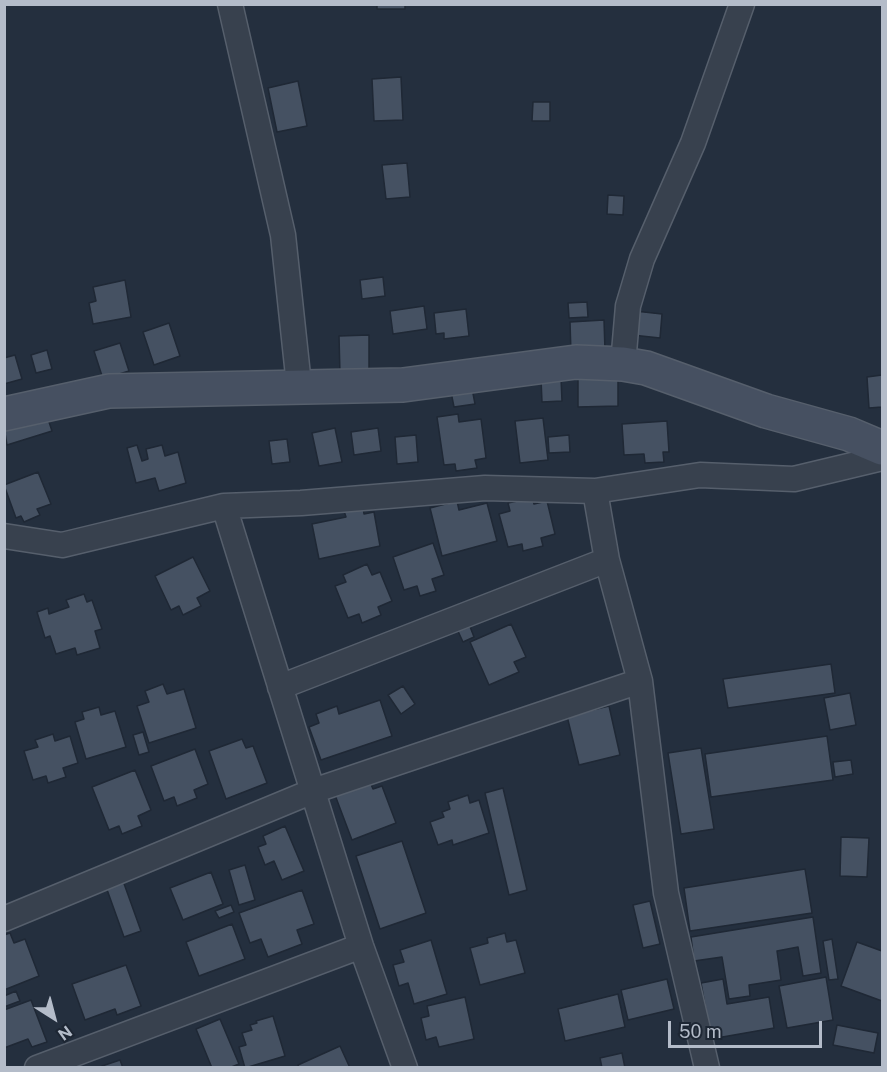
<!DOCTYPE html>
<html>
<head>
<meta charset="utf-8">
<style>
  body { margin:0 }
  #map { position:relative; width:887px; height:1072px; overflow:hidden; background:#242f3e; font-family:"Public Sans",sans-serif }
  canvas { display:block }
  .frame { position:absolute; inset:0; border:6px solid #b4bcc9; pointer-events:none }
  .north { position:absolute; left:24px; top:988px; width:60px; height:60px; -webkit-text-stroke:4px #1d2633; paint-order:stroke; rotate:144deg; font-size:16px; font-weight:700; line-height:24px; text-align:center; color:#b4bcc9 }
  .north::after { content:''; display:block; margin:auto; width:21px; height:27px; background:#b4bcc9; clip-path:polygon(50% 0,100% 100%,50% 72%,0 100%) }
  .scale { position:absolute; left:668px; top:1021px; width:154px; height:27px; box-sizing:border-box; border:3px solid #b4bcc9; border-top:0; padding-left:8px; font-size:18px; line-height:21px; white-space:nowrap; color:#b4bcc9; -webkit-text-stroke:4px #1d2633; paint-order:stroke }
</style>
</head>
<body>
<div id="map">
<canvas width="887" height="1072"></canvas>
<div class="frame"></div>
<div class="north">N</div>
<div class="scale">50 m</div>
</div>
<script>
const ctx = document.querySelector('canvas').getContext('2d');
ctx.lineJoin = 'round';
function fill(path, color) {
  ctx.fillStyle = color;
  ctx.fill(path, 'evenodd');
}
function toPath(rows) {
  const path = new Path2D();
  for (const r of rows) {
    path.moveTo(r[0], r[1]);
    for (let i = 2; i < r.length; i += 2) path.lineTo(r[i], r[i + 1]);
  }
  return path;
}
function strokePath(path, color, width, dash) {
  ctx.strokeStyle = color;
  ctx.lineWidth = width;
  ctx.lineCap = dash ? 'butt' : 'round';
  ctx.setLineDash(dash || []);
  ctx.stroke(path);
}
const building = toPath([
  [377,4,405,4,405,9,377,9,377,4],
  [401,77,403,120,374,121,372,79,401,77],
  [298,81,307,126,277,132,268,88,298,81],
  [533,102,550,102,550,121,532,121,533,102],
  [407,163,410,197,386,199,382,165,407,163],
  [608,195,624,196,623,215,607,214,608,195],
  [383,277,385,296,362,299,360,280,383,277],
  [125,280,131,317,93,324,89,303,96,301,93,287,125,280],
  [587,302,588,317,569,318,568,303,587,302],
  [424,306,427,329,393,334,390,311,424,306],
  [466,309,469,336,444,339,444,333,436,334,434,313,466,309],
  [635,311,662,314,660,338,632,335,635,311],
  [604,320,605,351,571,353,570,322,604,320],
  [169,323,180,356,154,365,143,332,169,323],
  [369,335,369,373,340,374,339,336,369,335],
  [120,343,129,371,103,379,94,351,120,343],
  [47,350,52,369,36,373,31,355,47,350],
  [15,355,22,379,4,384,4,358,15,355],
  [882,375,882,407,869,408,867,377,882,375],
  [578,377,618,377,618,406,578,407,578,377],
  [561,378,562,401,542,402,541,379,561,378],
  [472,388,475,404,454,407,451,392,472,388],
  [46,413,52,431,7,445,4,427,46,413],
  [458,414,459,422,481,419,486,458,475,460,477,468,456,471,455,464,444,465,437,417,458,414],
  [543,418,548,460,520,463,515,421,543,418],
  [667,421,669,452,663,452,664,462,645,463,644,454,624,455,622,424,667,421],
  [335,428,342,462,319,466,312,433,335,428],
  [378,428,381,451,354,455,351,432,378,428],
  [416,435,418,462,397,464,395,437,416,435],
  [569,435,570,452,549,453,548,437,569,435],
  [287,439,290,462,272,464,269,441,287,439],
  [137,445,142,461,148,459,146,449,162,445,165,456,178,452,186,483,159,491,155,478,136,483,127,448,137,445],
  [38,472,51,504,37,509,40,515,24,522,21,516,16,518,4,485,38,472],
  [532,498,534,504,547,501,555,534,541,538,543,546,523,551,522,544,508,547,499,514,510,511,508,503,532,498],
  [457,501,459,510,487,503,497,541,442,556,430,508,457,501],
  [363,507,364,514,374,512,380,546,319,559,312,524,346,517,344,511,363,507],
  [433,543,444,575,432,579,436,591,420,596,417,586,404,590,393,557,433,543],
  [193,557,210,591,197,598,201,606,183,615,179,606,171,610,155,576,193,557],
  [367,564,372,575,380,572,392,601,378,607,381,615,362,623,359,614,348,618,335,586,346,582,343,575,367,564],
  [84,594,87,602,92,600,102,629,95,631,100,648,77,655,75,648,56,654,50,636,45,638,37,612,48,608,49,614,69,607,66,600,84,594],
  [469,624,474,637,463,642,457,629,469,624],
  [511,624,526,657,514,662,519,672,489,685,470,642,511,624],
  [831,664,835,693,728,708,723,679,831,664],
  [163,684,167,694,184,689,196,728,149,743,137,706,149,702,145,691,163,684],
  [403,686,415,704,401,714,388,695,403,686],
  [850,693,856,725,830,730,824,698,850,693],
  [380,700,392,736,321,760,309,727,319,723,316,714,337,706,339,714,380,700],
  [609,706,620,755,579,765,567,716,609,706],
  [99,707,101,715,115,711,126,747,86,759,75,722,84,719,82,712,99,707],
  [143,732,149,752,139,755,133,735,143,732],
  [53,734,55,741,70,736,78,763,63,768,66,777,48,783,46,776,33,780,24,751,38,747,35,740,53,734],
  [827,736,833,780,711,797,705,754,827,736],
  [242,739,246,748,253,746,267,783,226,799,209,751,242,739],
  [701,748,714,829,681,834,668,753,701,748],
  [195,749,208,784,194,790,197,798,177,806,174,797,164,801,151,766,195,749],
  [851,760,853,774,835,777,833,762,851,760],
  [135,770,151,810,138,816,142,826,122,834,119,826,109,830,92,787,135,770],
  [370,782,373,789,382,786,396,823,352,840,335,795,370,782],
  [503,788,527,890,509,895,485,793,503,788],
  [468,795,470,803,479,800,489,833,453,845,452,840,438,845,430,822,444,817,442,812,450,809,448,802,468,795],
  [285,826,304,871,282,880,274,861,265,865,258,847,266,844,263,836,285,826],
  [841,837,869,838,867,877,840,876,841,837],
  [402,841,426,913,380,929,356,856,402,841],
  [245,865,255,900,239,905,229,870,245,865],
  [805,869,812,913,690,931,684,888,805,869],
  [211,872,223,904,183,920,170,888,211,872],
  [122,878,141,931,124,937,105,884,122,878],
  [302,890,314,924,297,930,302,944,268,957,261,939,250,943,239,913,302,890],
  [650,901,660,944,643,948,633,905,650,901],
  [231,905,234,912,219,918,215,911,231,905],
  [813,917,821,973,803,976,798,947,777,951,781,980,749,985,750,996,729,999,722,957,694,961,691,937,813,917],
  [232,924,245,959,199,976,186,942,232,924],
  [10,933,14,943,25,939,39,976,4,990,4,935,10,933],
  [505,933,507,942,516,940,525,973,480,985,470,948,488,943,487,938,505,933],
  [832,939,838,979,829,980,823,941,832,939],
  [431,940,447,994,414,1004,408,983,399,986,393,965,404,962,400,950,431,940],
  [857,942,882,951,882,1001,841,986,857,942],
  [126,965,141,1006,117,1015,115,1009,85,1020,72,984,126,965],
  [826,977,833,1020,787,1028,779,986,826,977],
  [667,979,674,1009,628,1020,621,990,667,979],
  [723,979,727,1004,769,997,774,1028,711,1039,701,983,723,979],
  [16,991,20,1001,4,1007,4,996,16,991],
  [618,994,625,1027,565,1041,558,1009,618,994],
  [465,997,474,1039,439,1047,436,1037,426,1040,421,1018,429,1016,427,1006,465,997],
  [31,1000,47,1042,32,1047,28,1039,4,1048,4,1010,31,1000],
  [273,1016,285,1056,245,1068,239,1047,246,1045,242,1033,252,1030,250,1025,257,1023,256,1021,273,1016],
  [220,1019,239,1064,229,1068,212,1068,196,1029,220,1019],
  [837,1025,878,1033,874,1053,833,1045,837,1025],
  [340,1046,350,1068,299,1068,298,1065,340,1046],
  [622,1053,625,1068,602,1068,600,1058,622,1053],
  [120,1060,123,1068,102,1068,102,1066,120,1060]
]);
fill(building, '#455162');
strokePath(building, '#1f2835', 1.5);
const street = toPath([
  [230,4,283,235,299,385],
  [623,364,628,306,642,259,693,143,742,4],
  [595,491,607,560,640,681,666,893,707,1068],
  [224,506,361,946,405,1068],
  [4,536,62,545,224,506,301,503,485,488,595,491,700,475,794,479,882,458],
  [280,687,607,560],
  [4,919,313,791,640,681],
  [37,1068,361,946]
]);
const secondary = toPath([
  [4,414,109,391,403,385,576,362,623,364,646,368,766,411,849,434,882,448]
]);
strokePath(street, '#565f6c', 27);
strokePath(secondary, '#565f6c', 36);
strokePath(street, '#38414e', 24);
strokePath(secondary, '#465061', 33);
</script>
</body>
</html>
